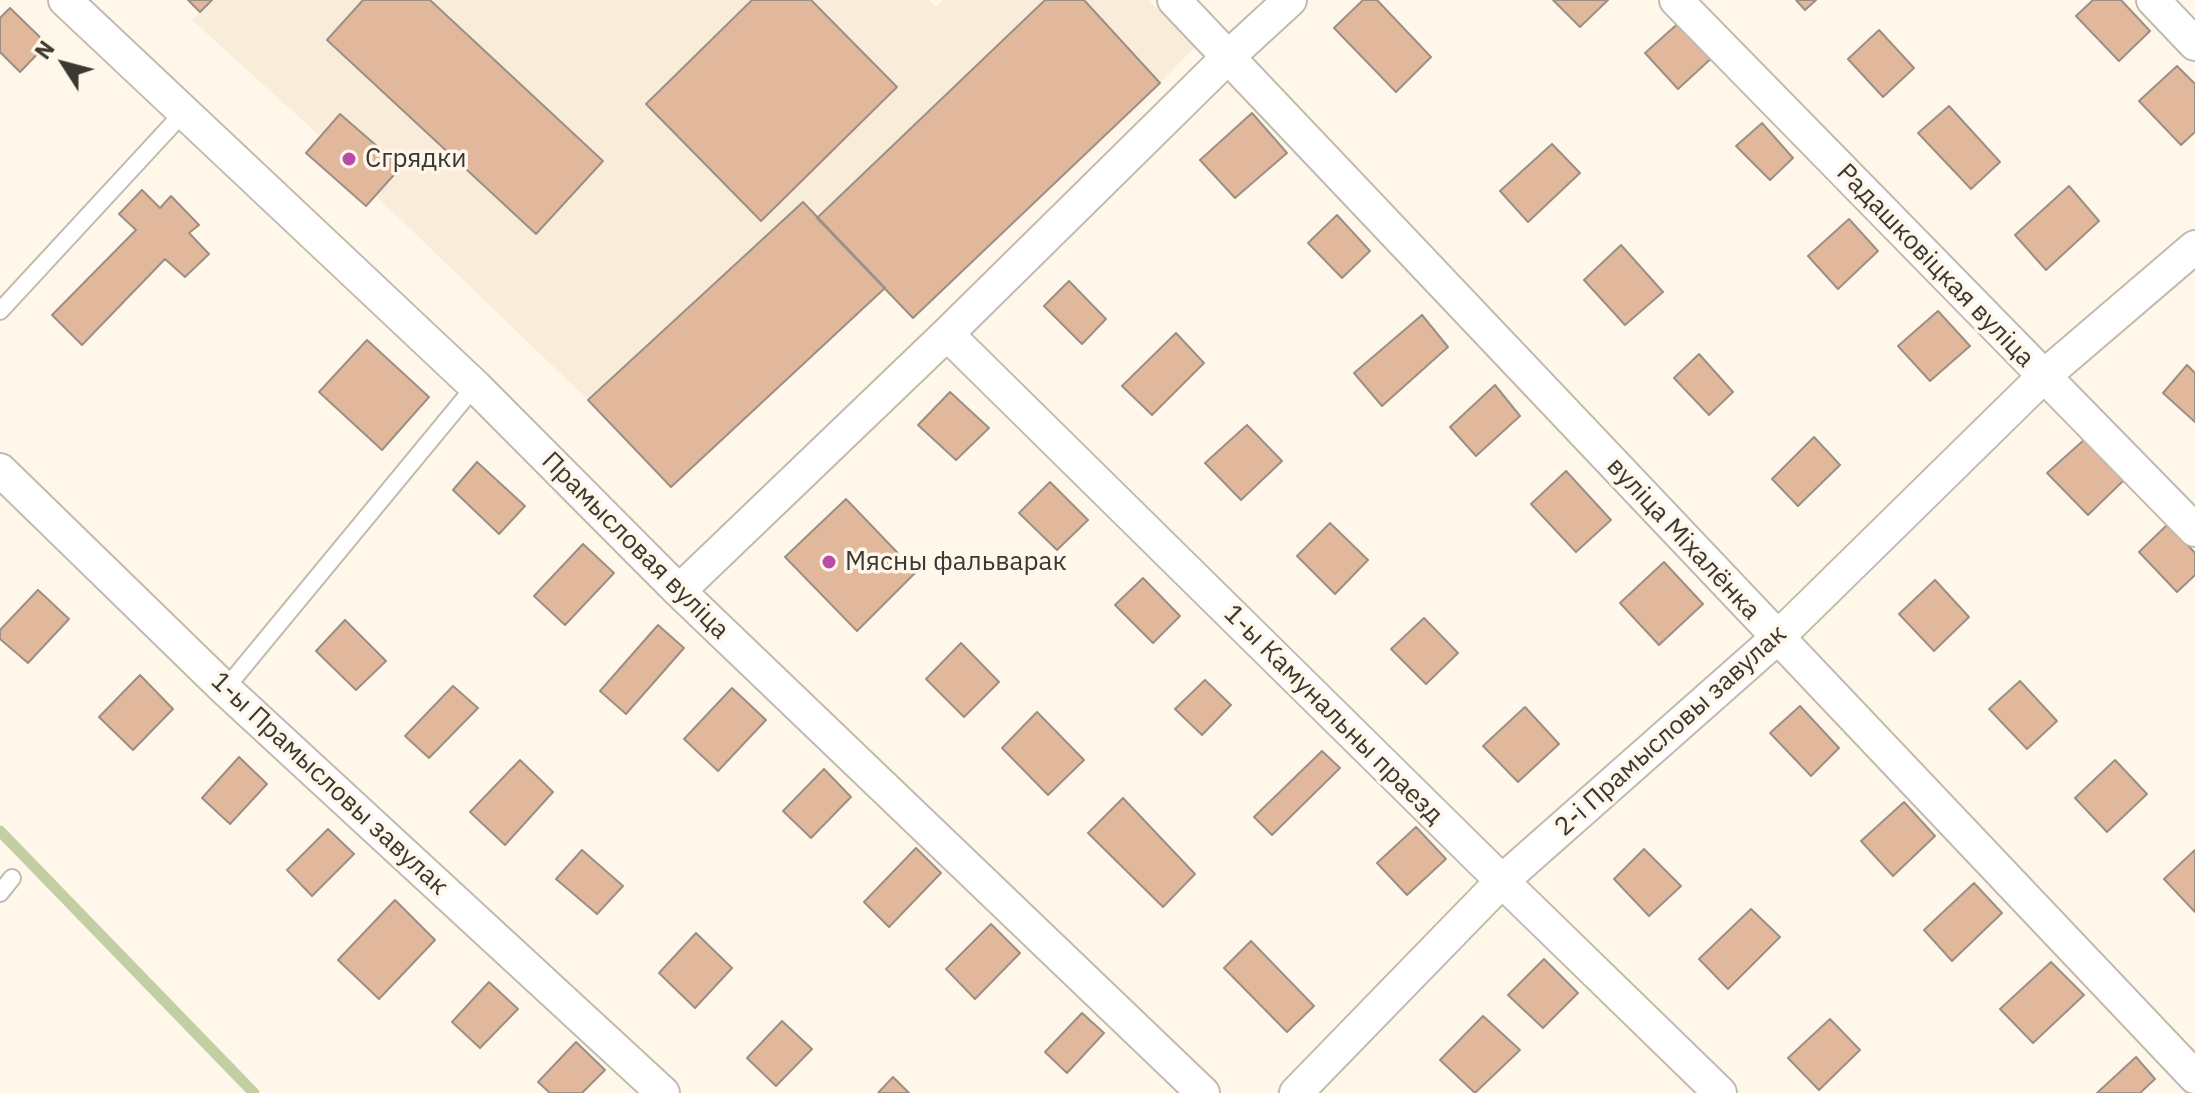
<!DOCTYPE html>
<html>
<head>
<meta charset="utf-8">
<style>
  body { margin:0 }
  #map { position:relative; width:2195px; height:1093px; overflow:hidden; background:#fff7ea; font-family:"IBM Plex Sans",sans-serif }
  canvas { display:block }
  .north { position:absolute; left:24px; top:24px; width:80px; height:80px; -webkit-text-stroke:6px #fff7ea; paint-order:stroke; rotate:306deg; font-size:22px; font-weight:700; line-height:32px; text-align:center; color:#3b3833 }
  .north::after { content:''; display:block; margin:auto; width:28px; height:36px; background:#3b3833; clip-path:polygon(50% 0,100% 100%,50% 72%,0 100%) }
</style>
</head>
<body>
<div id="map">
<canvas width="2195" height="1093"></canvas>
<div class="north">N</div>
</div>
<script>
const ctx = document.querySelector('canvas').getContext('2d');
ctx.lineJoin = 'round';
function fill(path, color) {
  ctx.fillStyle = color;
  ctx.fill(path, 'evenodd');
}
function toPath(rows) {
  const path = new Path2D();
  for (const r of rows) {
    path.moveTo(r[0], r[1]);
    for (let i = 2; i < r.length; i += 2) path.lineTo(r[i], r[i + 1]);
  }
  return path;
}
function strokePath(path, color, width, dash) {
  ctx.strokeStyle = color;
  ctx.lineWidth = width;
  ctx.lineCap = dash ? 'butt' : 'round';
  ctx.setLineDash(dash || []);
  ctx.stroke(path);
}
function drawText(font, color, halo, rows, align = 'center') {
  ctx.font = font + ' "IBM Plex Sans",sans-serif';
  ctx.lineWidth = 7;
  ctx.setLineDash([]);
  ctx.textBaseline = 'middle';
  ctx.strokeStyle = halo;
  ctx.fillStyle = color;
  for (const [text, x, y, turn = 0] of rows) {
    ctx.save();
    ctx.translate(x, y);
    ctx.rotate((+turn || 0) * Math.PI / 180);
    ctx.textAlign = isNaN(turn) ? turn : align;
    if (halo) ctx.strokeText(text, 0, 0);
    ctx.fillText(text, 0, 0);
    ctx.restore();
  }
}
fill(toPath([
  [188,0,929,0,936,7,943,0,1148,0,1196,46,1160,83,913,318,885,288,671,487,588,400,376,196,366,206,306,153,320,136,192,20,200,12]
]), '#f9ecd9');
strokePath(toPath([
  [0,831,254,1093]
]), '#c2cfa2', 11);
const building = toPath([
  [188,0,212,0,200,12,188,0],
  [363,0,430,0,603,161,536,234,327,40,363,0],
  [752,0,811,0,897,87,761,221,646,104,752,0],
  [1045,0,1084,0,1160,83,913,318,817,218,1045,0],
  [1363,0,1377,0,1431,57,1396,92,1334,28,1363,0],
  [1553,0,1608,0,1580,27,1553,0],
  [1796,0,1816,0,1805,10,1796,0],
  [2093,0,2121,0,2150,31,2119,61,2076,16,2093,0],
  [10,8,47,44,20,72,0,52,0,18,10,8],
  [1683,19,1715,55,1678,89,1645,53,1683,19],
  [1879,30,1914,68,1883,97,1848,59,1879,30],
  [2177,66,2195,84,2195,132,2181,145,2139,101,2177,66],
  [1949,106,2000,162,1971,189,1918,133,1949,106],
  [1252,113,1287,153,1235,198,1200,160,1252,113],
  [340,114,401,167,366,206,306,153,340,114],
  [1762,123,1793,158,1770,180,1736,146,1762,123],
  [1552,144,1580,173,1528,222,1500,191,1552,144],
  [2069,186,2099,221,2046,270,2015,235,2069,186],
  [142,190,160,208,171,196,199,225,189,233,209,254,185,277,165,259,82,345,52,315,136,230,119,214,142,190],
  [803,202,885,288,671,487,588,400,803,202],
  [1337,215,1370,251,1342,278,1308,243,1337,215],
  [1849,219,1878,251,1838,289,1808,256,1849,219],
  [1621,245,1663,292,1625,325,1584,280,1621,245],
  [1069,281,1106,319,1082,344,1044,306,1069,281],
  [1938,311,1970,346,1930,381,1898,346,1938,311],
  [1422,315,1448,347,1382,406,1354,373,1422,315],
  [1176,333,1204,363,1152,415,1122,386,1176,333],
  [367,340,429,397,382,450,319,392,367,340],
  [1699,354,1733,392,1709,415,1674,378,1699,354],
  [2187,365,2195,373,2195,422,2163,393,2187,365],
  [1495,385,1520,416,1476,456,1450,427,1495,385],
  [950,392,989,428,956,460,918,425,950,392],
  [1247,425,1282,461,1241,500,1205,463,1247,425],
  [1814,437,1840,465,1798,506,1772,479,1814,437],
  [2085,439,2124,480,2088,515,2047,473,2085,439],
  [477,462,525,506,499,534,453,490,477,462],
  [1566,471,1611,520,1576,552,1531,504,1566,471],
  [1050,482,1088,520,1057,550,1019,513,1050,482],
  [846,499,916,572,857,631,785,557,846,499],
  [1330,523,1368,560,1335,594,1297,556,1330,523],
  [2168,524,2195,553,2195,575,2177,592,2139,552,2168,524],
  [583,544,614,573,565,625,534,596,583,544],
  [1664,562,1703,604,1659,645,1620,603,1664,562],
  [1143,578,1180,616,1153,643,1115,605,1143,578],
  [1935,580,1969,617,1934,651,1899,614,1935,580],
  [38,590,69,619,28,663,0,639,0,630,38,590],
  [1424,618,1458,653,1426,684,1391,649,1424,618],
  [345,620,386,661,356,690,316,651,345,620],
  [658,625,684,648,626,714,600,691,658,625],
  [961,643,999,682,964,717,926,679,961,643],
  [140,675,173,709,133,750,99,717,140,675],
  [1205,680,1231,705,1202,735,1175,709,1205,680],
  [2020,681,2057,721,2027,749,1989,709,2020,681],
  [453,686,478,708,429,758,405,736,453,686],
  [732,688,766,720,718,771,684,739,732,688],
  [1800,706,1839,748,1811,776,1770,733,1800,706],
  [1525,707,1559,744,1518,782,1483,746,1525,707],
  [1037,712,1084,760,1048,795,1002,748,1037,712],
  [1322,751,1340,768,1272,835,1254,817,1322,751],
  [239,757,267,784,230,824,202,798,239,757],
  [520,760,553,792,505,845,470,812,520,760],
  [2115,760,2147,794,2107,832,2075,798,2115,760],
  [824,769,851,797,811,838,783,811,824,769],
  [1123,798,1195,874,1163,907,1088,833,1123,798],
  [1904,802,1935,836,1893,876,1861,841,1904,802],
  [1416,827,1446,859,1407,895,1377,863,1416,827],
  [328,829,354,854,312,896,287,870,328,829],
  [916,848,941,873,889,927,864,902,916,848],
  [1644,849,1681,886,1649,916,1614,879,1644,849],
  [582,850,623,886,597,914,556,879,582,850],
  [2195,850,2195,912,2164,879,2195,850],
  [1974,883,2002,913,1952,961,1924,930,1974,883],
  [395,900,435,940,379,999,338,960,395,900],
  [1751,909,1780,937,1728,989,1699,959,1751,909],
  [991,924,1020,953,975,999,946,969,991,924],
  [696,933,732,968,695,1008,659,973,696,933],
  [1251,941,1314,1006,1287,1032,1224,968,1251,941],
  [1544,959,1578,993,1543,1028,1508,995,1544,959],
  [2051,962,2084,995,2033,1043,2000,1009,2051,962],
  [489,982,518,1009,480,1048,452,1022,489,982],
  [1082,1013,1104,1033,1067,1073,1045,1052,1082,1013],
  [1483,1016,1520,1050,1475,1093,1440,1060,1483,1016],
  [1830,1019,1860,1050,1819,1090,1788,1058,1830,1019],
  [782,1021,812,1049,776,1086,747,1058,782,1021],
  [576,1042,605,1070,582,1093,550,1093,538,1082,576,1042],
  [2136,1057,2155,1079,2140,1093,2097,1093,2136,1057],
  [893,1077,909,1093,878,1093,893,1077]
]);
fill(building, '#e1b89b');
strokePath(building, '#9b8f86', 2);
const lane = toPath([
  [0,311,183,113],
  [225,689,475,386],
  [0,893,12,878]
]);
const street = toPath([
  [65,0,475,386,679,591,1203,1093],
  [1174,0,2195,1077],
  [1676,0,2195,530],
  [2153,0,2195,44],
  [947,334,1502,881,1720,1093],
  [0,470,225,689,663,1093],
  [679,591,947,334,1228,57,1290,0],
  [1296,1093,1502,881,1777,638,2043,377,2195,247]
]);
strokePath(lane, '#c2baae', 20);
strokePath(street, '#c2baae', 36);
strokePath(lane, '#fff', 16);
strokePath(street, '#fff', 32);
for (const [x, y, r, color] of [
  [349,159,8,"#ba4ba8"],
  [829,562,8,"#ba4ba8"]
]) {
  const dot = new Path2D();
  dot.arc(x, y, r, 0, 2 * Math.PI);
  ctx.fillStyle = color;
  ctx.fill(dot);
  strokePath(dot, '#fff7ea', 3);
}
drawText('26px', '#3b3833', '#fff7ea', [
  ["Сгрядки",365,159],
  ["Мясны фальварак",845,562]
], 'left');
drawText('26px', '#3b3833', '#fff7ea', [
  ["Радашковіцкая вуліца",1935,266,46],
  ["вуліца Міхалёнка",1683,539,47],
  ["Прамысловая вуліца",635,546,45],
  ["1-ы Камунальны праезд",1333,715,45],
  ["2-і Прамысловы завулак",1671,731,-42],
  ["1-ы Прамысловы завулак",329,784,43]
]);
</script>
</body>
</html>
